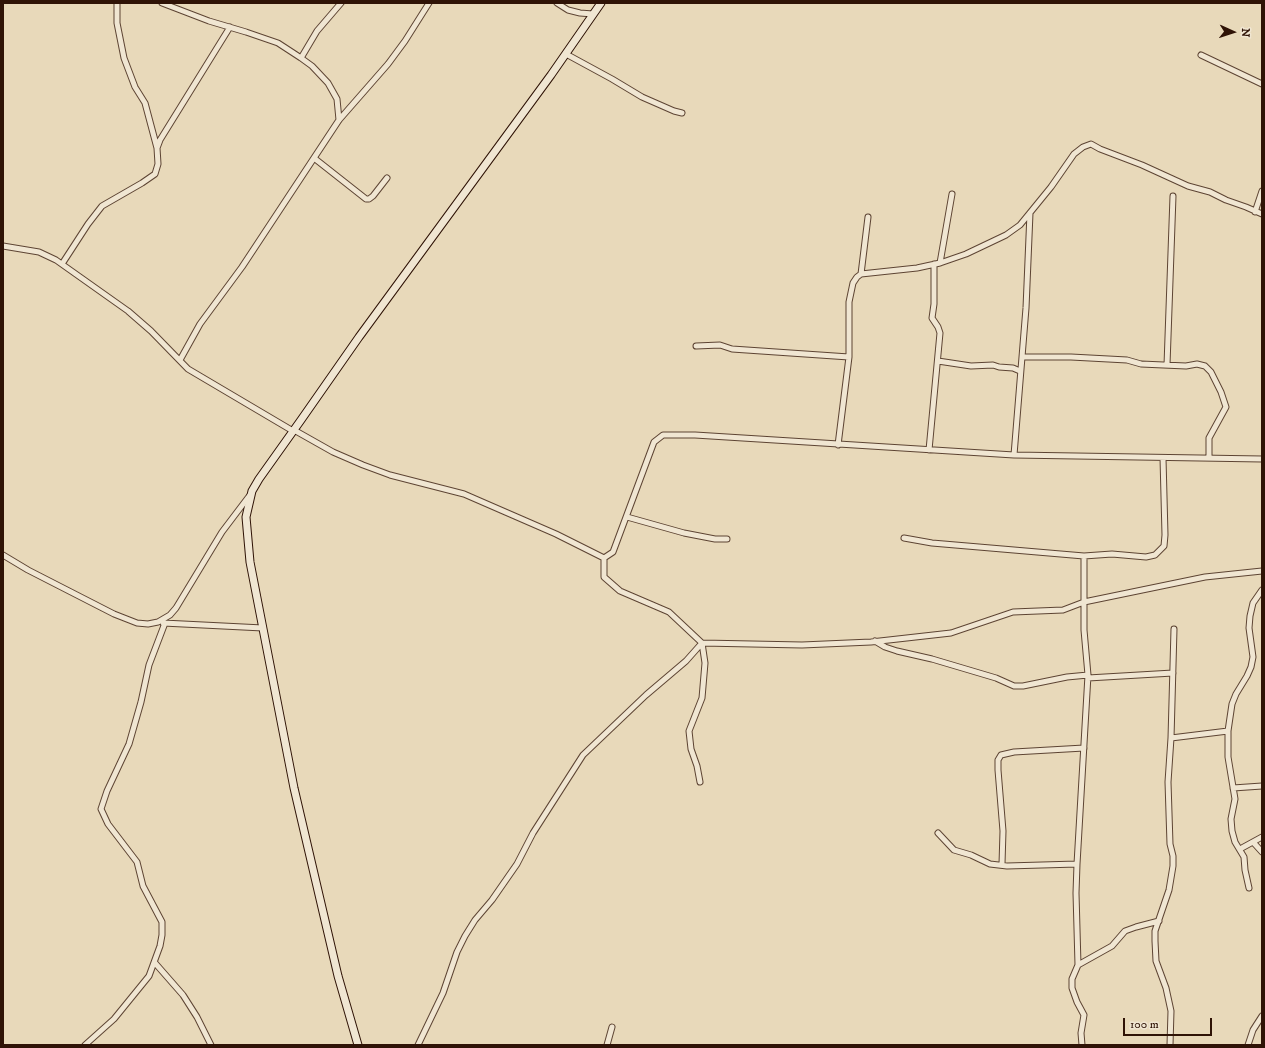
<!DOCTYPE html>
<html>
<head>
<meta charset="utf-8">
<style>
  body { margin:0 }
  #map { position:relative; width:1265px; height:1048px; overflow:hidden; background:#e8d9ba; font-family:"IM FELL DW Pica",serif }
  canvas { display:block }
  .frame { position:absolute; inset:0; border:4px solid #2f1306; pointer-events:none }
  .north { position:absolute; left:1213px; top:12px; width:40px; height:40px; -webkit-text-stroke:3px #f0e6d2; paint-order:stroke; rotate:93deg; font-size:11px; font-weight:700; line-height:16px; text-align:center; color:#2f1306 }
  .north::after { content:''; display:block; margin:auto; width:14px; height:18px; background:#2f1306; clip-path:polygon(50% 0,100% 100%,50% 72%,0 100%) }
  .scale { position:absolute; left:1123px; top:1018px; width:89px; height:18px; box-sizing:border-box; border:2px solid #2f1306; border-top:0; padding-left:5px; font-size:12px; line-height:14px; white-space:nowrap; color:#2f1306; -webkit-text-stroke:3px #f0e6d2; paint-order:stroke }
</style>
</head>
<body>
<div id="map">
<canvas width="1265" height="1048"></canvas>
<div class="frame"></div>
<div class="north">N</div>
<div class="scale">100 m</div>
</div>
<script>
const ctx = document.querySelector('canvas').getContext('2d');
ctx.lineJoin = 'round';
function toPath(rows) {
  const path = new Path2D();
  for (const r of rows) {
    path.moveTo(r[0], r[1]);
    for (let i = 2; i < r.length; i += 2) path.lineTo(r[i], r[i + 1]);
  }
  return path;
}
function strokePath(path, color, width, dash) {
  ctx.strokeStyle = color;
  ctx.lineWidth = width;
  ctx.lineCap = dash ? 'butt' : 'round';
  ctx.setLineDash(dash || []);
  ctx.stroke(path);
}
const street = toPath([
  [117,3,117,23,124,58,135,87,145,103,157,148],
  [162,3,209,21,246,32,278,43,301,58,312,66,328,83,337,99,339,120],
  [557,3,568,10,580,13,593,14],
  [566,54,612,79,642,97,674,111,682,113],
  [1201,55,1262,84],
  [301,58,317,31,341,3],
  [314,158,366,199,369,199,373,196,387,178],
  [1255,212,1262,191],
  [3,246,39,252,56,260,128,311,151,331,188,369,293,431],
  [940,263,952,194],
  [62,264,88,224,102,206,142,183,155,174,158,164,157,148,160,140,230,27],
  [861,274,868,217],
  [696,346,720,345,732,349,849,357],
  [1023,357,1071,357,1127,360,1141,364,1186,366,1197,364,1205,366,1211,372,1221,392,1226,407,1209,438,1209,458],
  [180,360,200,324,242,267,339,120,388,64,405,41,429,3],
  [938,361,971,366,993,365,999,367,1013,368,1020,371],
  [1167,365,1173,196],
  [294,430,333,452,363,465,390,475,464,494,556,534,604,558,613,552,654,442,663,435,695,435,1014,455,1262,459],
  [838,445,849,357,849,302,853,283,857,277,861,274,917,268,940,263,966,254,1006,235,1020,225,1051,187,1074,154,1083,147,1091,144,1100,149,1142,165,1188,186,1210,192,1226,200,1246,207,1262,214],
  [929,450,940,333,938,327,932,318,934,304,934,264],
  [1014,455,1026,308,1030,213],
  [627,517,684,533,715,539,727,539],
  [904,538,932,543,1084,556,1112,554,1146,557,1155,555,1164,546,1165,535,1163,458],
  [3,555,28,570,114,614,137,623,148,624,158,622,170,615,176,608,222,532,250,495],
  [604,558,604,577,620,591,669,612,702,643,705,663,702,698,689,731,691,749,697,766,700,782],
  [163,623,263,628],
  [875,641,885,647,897,651,932,659,996,678,1014,686,1023,686,1067,677,1088,675],
  [1088,678,1173,673],
  [1171,738,1228,731],
  [1233,788,1262,786],
  [938,833,954,850,971,855,990,864,1007,866,1077,864],
  [1253,842,1262,852],
  [1240,849,1262,837],
  [1002,864,1003,831,998,770,998,760,1001,755,1014,752,1084,748],
  [1249,888,1245,870,1244,857,1235,842,1232,831,1231,819,1235,799,1228,757,1228,731,1232,704,1236,694,1247,676,1251,667,1253,657,1249,628,1250,616,1253,603,1262,590],
  [155,963,183,995,197,1017,211,1045],
  [1078,965,1112,946,1125,931,1136,927,1159,921],
  [85,1045,114,1019,149,976,160,946,162,935,162,922,143,886,137,862,108,824,101,809,107,791,129,744,141,702,149,665,165,623],
  [418,1045,443,993,457,952,465,936,475,920,492,900,517,864,533,833,583,755,646,695,686,661,702,643,802,645,871,642,951,633,1013,612,1063,610,1084,602,1205,577,1262,571],
  [607,1045,612,1027],
  [1082,1045,1081,1033,1084,1015,1077,1002,1072,988,1072,979,1078,965,1076,893,1077,864,1088,675,1084,630,1084,556],
  [1170,1045,1171,1011,1166,988,1156,961,1155,941,1155,931,1169,890,1173,866,1173,856,1170,844,1168,782,1171,738,1174,629],
  [1248,1045,1253,1030,1262,1016]
]);
const secondary = toPath([
  [358,1045,338,976,294,788,250,562,246,517,252,491,259,479,301,420,359,337,551,75,601,3]
]);
strokePath(street, '#5d4433', 7);
strokePath(secondary, '#2f1306', 9);
strokePath(street, '#f0e6d2', 5);
strokePath(secondary, '#f0e6d2', 7);
</script>
</body>
</html>
